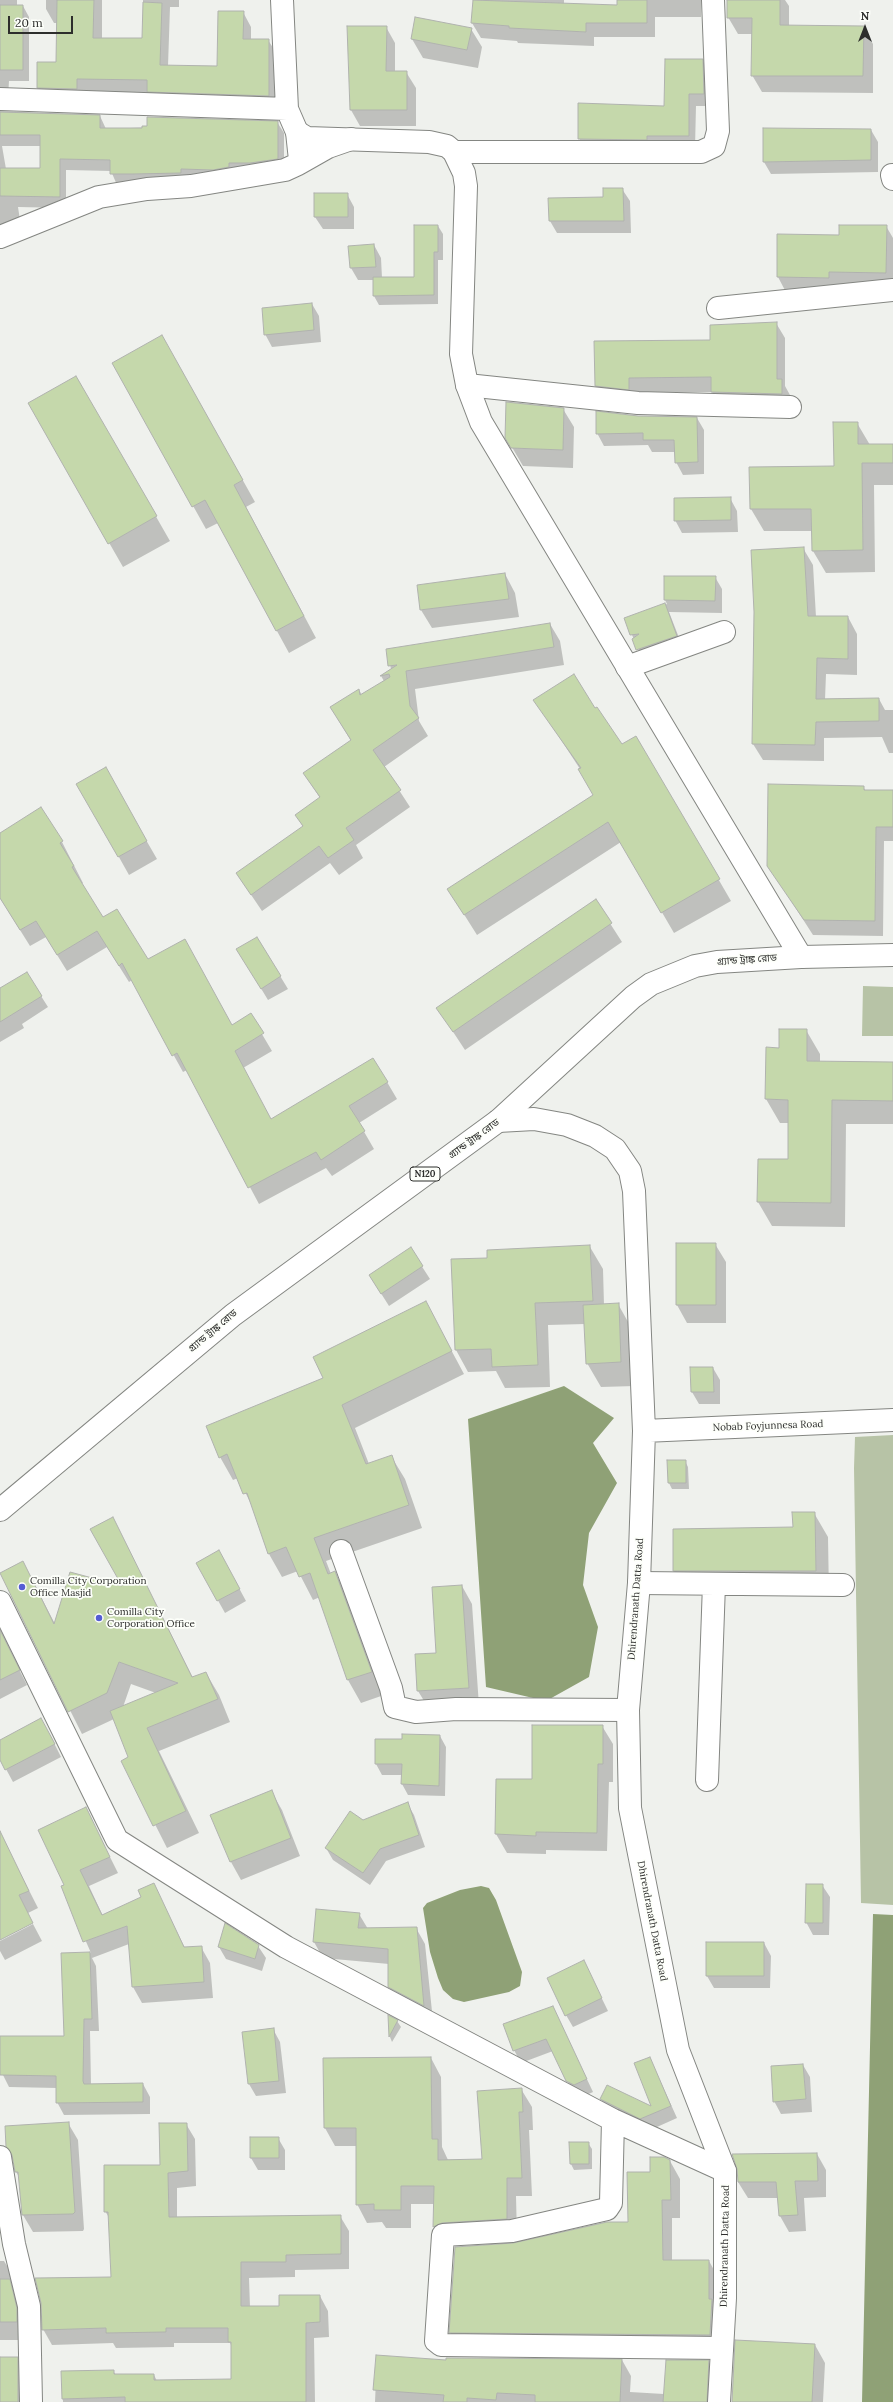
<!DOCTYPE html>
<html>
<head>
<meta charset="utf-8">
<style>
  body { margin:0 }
  #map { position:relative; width:893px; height:2402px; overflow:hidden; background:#eff1ed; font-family:Lora,serif }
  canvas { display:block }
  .north { position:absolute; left:845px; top:8px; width:40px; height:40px; -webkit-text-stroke:3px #fdfffa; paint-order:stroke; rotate:0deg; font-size:11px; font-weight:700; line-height:16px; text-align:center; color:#2d2e2c }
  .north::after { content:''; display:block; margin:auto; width:14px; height:18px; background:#2d2e2c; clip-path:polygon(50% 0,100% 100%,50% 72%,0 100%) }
  .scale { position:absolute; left:8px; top:16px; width:65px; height:18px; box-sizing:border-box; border:2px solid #2d2e2c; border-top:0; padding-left:5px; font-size:12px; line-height:14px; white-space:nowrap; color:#2d2e2c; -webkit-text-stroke:3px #fdfffa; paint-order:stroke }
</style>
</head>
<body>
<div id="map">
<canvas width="893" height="2402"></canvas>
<div class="north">N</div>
<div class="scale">20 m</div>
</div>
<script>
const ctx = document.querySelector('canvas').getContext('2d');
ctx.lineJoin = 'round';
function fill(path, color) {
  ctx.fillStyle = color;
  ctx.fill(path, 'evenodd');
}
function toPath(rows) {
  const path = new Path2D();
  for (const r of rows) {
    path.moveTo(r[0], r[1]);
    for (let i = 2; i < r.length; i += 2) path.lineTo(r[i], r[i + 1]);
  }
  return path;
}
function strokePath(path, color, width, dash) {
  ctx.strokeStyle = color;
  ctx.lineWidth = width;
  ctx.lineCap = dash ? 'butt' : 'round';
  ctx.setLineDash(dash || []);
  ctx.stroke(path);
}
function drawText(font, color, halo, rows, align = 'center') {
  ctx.font = font + ' Lora,"Noto Sans Bengali",serif';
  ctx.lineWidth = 3.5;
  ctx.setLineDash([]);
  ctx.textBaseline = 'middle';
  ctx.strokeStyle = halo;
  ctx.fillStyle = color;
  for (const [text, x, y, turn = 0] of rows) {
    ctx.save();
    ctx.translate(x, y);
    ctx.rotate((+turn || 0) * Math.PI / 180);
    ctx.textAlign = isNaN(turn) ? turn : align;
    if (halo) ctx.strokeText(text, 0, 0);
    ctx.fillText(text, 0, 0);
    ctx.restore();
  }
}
fill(toPath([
  [863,986,893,987,893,1036,862,1036],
  [893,1435,893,1905,861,1903,854,1468,855,1437]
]), '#b7c3a6');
fill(toPath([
  [564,1386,614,1418,593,1443,617,1483,589,1533,583,1585,598,1627,589,1677,546,1701,486,1687,468,1419],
  [481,1886,489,1888,496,1900,522,1972,520,1986,509,1992,464,2002,453,1999,443,1990,438,1978,430,1952,423,1908,427,1903,460,1890],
  [873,1914,893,1915,893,2402,862,2402]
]), '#8fa176');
fill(toPath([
  [0,0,17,0,17,6,23,6,29,17,29,81,9,81,8,98,0,99],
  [46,0,102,0,102,39,143,39,143,0,179,0,179,7,170,7,168,66,218,67,243,12,251,27,251,40,268,40,277,54,276,110,47,102,38,88,57,63,57,23,54,23,46,9],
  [474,0,564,0,564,4,618,6,618,0,701,0,701,17,655,17,655,37,594,37,594,46,518,43,517,41,481,38,472,23],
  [728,0,785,0,789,6,789,26,863,27,873,44,873,93,762,92,752,75,753,34,738,34,728,17],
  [386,27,395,43,395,72,406,72,416,88,416,126,360,126,351,110],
  [471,29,482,47,478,68,423,58,412,39],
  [702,60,709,72,711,106,696,106,695,148,586,151,579,138,665,107],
  [0,111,100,116,106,129,277,122,284,133,284,170,117,185,111,171,66,170,66,208,18,207,20,220,0,225],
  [2,146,41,146,41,169,6,169],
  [871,130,878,142,878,172,771,174,764,162],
  [622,189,630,201,631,233,557,233,550,221],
  [347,194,354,207,354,229,323,229,315,217],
  [438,226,443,234,443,260,438,260,438,304,379,305,374,296,374,280,358,280,351,268,349,247,374,245,381,258,382,278,415,278],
  [886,226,893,238,893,291,788,296,778,277,778,235,840,236],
  [312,304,319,316,321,342,272,347,265,334],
  [776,323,785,338,785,386,790,395,790,409,721,407,712,392,637,393,605,401,596,386,711,341],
  [175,359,255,502,246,507,316,638,289,653,218,523,206,529,113,363],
  [76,377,170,541,123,567,29,403],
  [563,409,574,427,573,468,523,466,506,437],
  [638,416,697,418,704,430,704,474,683,475,676,462,675,452,652,452,648,445,604,446,597,433],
  [857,423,870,445,893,445,893,485,874,485,875,572,826,573,813,551,813,531,764,531,751,509,750,468,835,467],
  [730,498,737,511,738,532,682,533,675,520],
  [803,548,813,565,816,617,848,617,857,634,857,675,826,674,825,700,879,699,885,710,893,710,893,753,889,753,882,737,824,738,824,761,763,760,753,744],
  [505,574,515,593,519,617,432,628,421,610],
  [665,577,715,577,722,589,722,613,669,612,683,648,644,662,625,619,667,604,665,600],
  [550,624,560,641,564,665,415,689,419,721,428,736,384,767,410,807,356,845,363,858,339,875,330,863,262,911,237,874,303,827,296,815,320,798,304,774,351,741,331,708,359,690,362,695,384,681,381,676,391,669,387,650],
  [535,700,594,709,622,745,636,737,731,901,674,933,621,842,477,935,448,889,594,795,580,769],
  [105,769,157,859,129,875,78,784],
  [863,787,866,791,893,791,893,841,884,841,883,936,813,935,768,865],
  [0,834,62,842,83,883,81,884,102,919,148,960,232,1026,250,1014,272,1051,243,1068,271,1120,387,1082,397,1099,359,1123,374,1149,332,1176,326,1168,259,1204,187,1070,183,1072,132,980,129,982,107,947,67,971,46,937,30,946,0,898],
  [595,900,622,942,465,1050,438,1009],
  [257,938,288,989,268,1000,245,962],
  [0,988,41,996,48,1007,22,1024,24,1028,0,1042],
  [806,1030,820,1054,820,1062,893,1063,893,1124,846,1124,845,1227,772,1226,758,1202,789,1160,789,1123,780,1123,766,1099,767,1048,780,1049],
  [677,1244,715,1244,726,1262,726,1323,687,1323,677,1305],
  [590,1247,603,1269,604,1305,618,1304,632,1329,635,1386,601,1387,587,1363,585,1324,548,1325,550,1387,505,1388,496,1371,468,1372,456,1350,488,1259],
  [410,1248,430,1279,389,1306,370,1276],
  [426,1303,464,1374,355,1428,369,1464,391,1456,405,1479,422,1528,326,1561,331,1574,335,1573,348,1596,384,1695,361,1703,348,1680,320,1597,313,1600,298,1571,282,1577,269,1554,254,1510,238,1478,233,1480,220,1457],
  [713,1368,720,1380,720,1404,699,1404,692,1392],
  [685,1461,688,1467,689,1489,672,1489,669,1483],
  [814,1513,828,1537,829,1595,688,1595,674,1571,794,1528],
  [113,1519,193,1678,206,1673,219,1695,230,1722,159,1751,199,1833,167,1848,123,1761,129,1758,114,1719,82,1734,1,1573,23,1562,55,1624,124,1588],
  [131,1684,156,1693,123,1707],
  [197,1563,226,1564,246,1601,225,1613],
  [462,1586,472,1604,479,1706,429,1709,418,1691,416,1655,438,1654],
  [0,1632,27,1685,0,1699],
  [602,1726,613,1744,613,1782,609,1782,607,1851,546,1850,546,1854,507,1853,496,1834,497,1780,533,1780],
  [48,1731,61,1757,13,1782,0,1758,0,1741],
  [440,1736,446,1747,445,1796,408,1795,402,1784,402,1775,382,1775,376,1764,403,1740],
  [271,1791,282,1810,300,1856,241,1880,231,1862,212,1815],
  [407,1803,414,1815,425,1847,386,1861,370,1885,333,1860,326,1848,363,1821],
  [86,1809,118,1873,89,1886,103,1916,142,1897,153,1884,185,1948,201,1947,210,1963,213,1998,142,2003,133,1987,129,1944,92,1958,96,1966,99,2031,90,2031,91,2085,143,2084,150,2097,150,2114,64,2115,57,2102,57,2088,9,2087,0,2069,0,2037,65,2037,62,1954,91,1953,62,1887,65,1885],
  [6,1845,38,1908,28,1913,0,1939,0,1848],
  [822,1885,830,1897,829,1935,813,1935,806,1922],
  [317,1911,359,1914,368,1929,416,1928,425,1944,433,2021,398,2003,389,1987,389,1964,323,1958,314,1942],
  [33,1924,42,1941,5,1960,0,1951,0,1941],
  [764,1943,771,1956,770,1988,714,1988,707,1976],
  [258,1946,266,1958,262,1971,226,1959,219,1947],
  [584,1962,608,2011,573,2027,566,2015],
  [553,2007,593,2092,582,2097,574,2093,553,2051,521,2063,514,2050],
  [389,2017,397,2021,401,2027,392,2042,390,2037],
  [273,2029,280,2042,286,2093,256,2096,249,2084],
  [431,2058,441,2077,442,2147,448,2160,483,2160,521,2089,532,2107,533,2130,529,2130,532,2196,516,2196,517,2237,445,2245,434,2227,435,2204,411,2204,411,2228,386,2228,382,2222,367,2223,357,2204,357,2146,335,2146,325,2128,324,2059],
  [650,2058,677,2118,648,2131,608,2111,601,2099,653,2108],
  [803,2065,810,2077,812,2112,781,2114,774,2101],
  [68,2123,78,2140,84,2229,83,2231,33,2232,23,2215,20,2178,16,2172],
  [186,2124,195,2139,196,2186,177,2188,177,2218,340,2216,349,2231,349,2269,295,2270,295,2277,249,2278,250,2307,280,2307,320,2296,328,2311,329,2337,314,2338,315,2402,63,2402,62,2372,113,2371,116,2375,154,2375,157,2381,232,2380,232,2347,230,2343,174,2343,174,2347,116,2348,113,2343,52,2345,43,2329,112,2278,110,2219,105,2211,161,2166],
  [278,2138,285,2150,285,2170,258,2170,251,2158],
  [588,2143,592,2149,592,2169,574,2170,571,2164],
  [817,2154,826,2170,826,2197,804,2198,806,2231,789,2232,780,2216,779,2198,748,2198,738,2182],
  [670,2161,680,2179,680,2218,672,2218,672,2261,709,2261,719,2279,720,2353,461,2351,450,2332,513,2244,629,2223,651,2173],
  [0,2261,4,2261,15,2279,27,2340,0,2340],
  [815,2345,825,2363,823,2402,733,2402],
  [377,2356,447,2361,622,2360,631,2376,630,2392,664,2394,708,2361,719,2379,717,2402,375,2402],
  [0,2358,17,2358,28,2376,29,2402,0,2402]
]), '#0003');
const building = toPath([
  [57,0,94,0,93,38,142,38,143,2,162,3,160,65,217,66,218,11,244,11,243,39,269,39,269,96,147,92,147,80,77,79,77,89,37,88,37,62,56,62,57,0],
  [473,0,617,5,617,0,647,0,647,23,586,23,586,32,509,28,509,26,471,23,473,0],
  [727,0,780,0,780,25,864,26,863,76,751,76,752,18,727,18,727,0],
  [0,5,23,5,23,70,0,70,0,5],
  [415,17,472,28,467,50,411,39,415,17],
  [347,26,387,26,386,71,407,71,407,110,350,110,347,26],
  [665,59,703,59,704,94,689,94,689,136,647,136,647,140,578,139,578,103,664,106,665,59],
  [0,112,100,115,100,128,142,128,142,126,147,126,147,117,278,121,278,159,250,163,229,163,229,167,213,170,181,169,181,173,133,174,110,174,110,160,60,159,60,197,0,196,0,168,40,168,40,135,0,135,0,112],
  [763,128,871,129,871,160,763,162,763,128],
  [603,188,623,188,624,221,549,221,548,198,603,197,603,188],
  [314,193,348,193,348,217,314,217,314,193],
  [414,225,438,225,438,252,434,252,434,295,373,296,373,277,414,277,414,225],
  [839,225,887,225,886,273,829,272,829,278,777,277,777,234,839,235,839,225],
  [374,244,376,267,350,268,348,246,374,244],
  [312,303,314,330,264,335,262,308,312,303],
  [777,322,777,379,782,379,782,394,711,392,711,377,629,378,629,390,595,386,594,341,710,340,710,325,777,322],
  [162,335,243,480,234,485,304,616,276,631,205,500,192,507,112,363,162,335],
  [76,376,157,516,108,544,28,403,76,376],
  [506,402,564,408,563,450,511,448,505,438,506,402],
  [596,411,638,416,697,417,698,462,675,463,674,440,643,440,643,433,596,434,596,411],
  [833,422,858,422,858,444,893,444,893,463,862,463,863,550,812,551,811,509,750,509,749,467,834,466,833,422],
  [731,497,731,520,674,521,674,498,731,497],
  [804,547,808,616,848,616,848,659,817,658,816,699,879,698,879,721,816,722,815,745,752,744,754,612,751,550,804,547],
  [505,573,509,599,420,610,417,585,505,573],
  [664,576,716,576,715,601,664,600,664,576],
  [665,603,677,636,636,650,632,639,639,634,630,635,624,618,665,603],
  [550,623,554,647,406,671,410,706,419,718,373,750,401,790,346,828,354,840,328,858,319,846,251,895,236,873,303,826,295,815,320,797,303,773,351,740,330,707,359,689,360,695,390,677,389,674,380,676,397,665,388,666,386,649,550,623],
  [574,674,595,708,597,707,622,744,636,736,720,879,661,913,608,822,464,915,447,889,593,795,578,769,581,768,533,700,574,674],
  [106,767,147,841,118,857,76,784,106,767],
  [768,784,864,786,864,790,893,790,893,827,876,827,875,921,804,920,767,866,768,784],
  [41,807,63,841,60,843,74,866,72,867,103,917,117,909,148,959,185,939,232,1025,251,1013,264,1033,235,1051,271,1119,373,1058,388,1082,349,1106,365,1131,321,1160,316,1152,248,1188,177,1053,172,1056,122,963,119,966,97,931,57,955,36,921,20,930,0,898,0,833,41,807],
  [596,899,612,923,453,1032,436,1008,596,899],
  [257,937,281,976,261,989,236,949,257,937],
  [27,972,42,996,0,1022,0,988,27,972],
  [779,1029,807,1029,807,1061,893,1062,893,1101,832,1100,831,1203,757,1202,758,1159,788,1159,788,1100,765,1099,766,1047,779,1048,779,1029],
  [676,1243,716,1243,716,1305,676,1305,676,1243],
  [590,1245,593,1301,535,1303,538,1365,492,1367,491,1349,455,1350,451,1259,487,1258,487,1250,590,1245],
  [411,1247,423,1266,381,1294,369,1275,411,1247],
  [426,1301,452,1351,342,1405,366,1464,392,1455,409,1505,314,1538,328,1574,335,1571,372,1672,347,1680,310,1573,299,1577,286,1547,268,1554,247,1493,243,1494,227,1454,219,1458,206,1426,323,1378,313,1357,426,1301],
  [619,1303,621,1362,586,1364,583,1305,619,1303],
  [690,1367,713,1367,714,1392,691,1392,690,1367],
  [667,1460,686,1460,686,1483,668,1483,667,1460],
  [792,1512,815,1512,816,1571,673,1571,673,1529,793,1527,792,1512],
  [113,1517,192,1677,206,1672,218,1699,147,1728,186,1811,153,1826,121,1761,128,1757,110,1711,178,1683,119,1662,107,1693,68,1712,0,1573,23,1561,54,1624,70,1572,122,1586,90,1529,113,1517],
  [219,1550,240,1589,217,1601,196,1563,219,1550],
  [462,1585,469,1688,417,1691,415,1654,436,1653,432,1587,462,1585],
  [0,1630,20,1670,0,1680,0,1630],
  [41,1718,55,1744,5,1770,0,1760,0,1740,41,1718],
  [532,1725,603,1725,603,1764,598,1764,597,1833,536,1832,536,1836,495,1834,496,1779,532,1779,532,1725],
  [402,1734,440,1735,439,1786,401,1784,402,1764,375,1764,375,1739,402,1739,402,1734],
  [272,1790,291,1838,230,1862,210,1815,272,1790],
  [408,1802,419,1835,380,1849,363,1873,325,1848,350,1811,363,1820,408,1802],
  [86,1807,110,1857,80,1870,102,1915,141,1897,138,1890,154,1883,184,1947,202,1946,204,1982,132,1987,127,1926,83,1942,61,1886,64,1885,38,1830,86,1807],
  [0,1831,29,1891,19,1895,33,1923,0,1940,0,1831],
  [806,1884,823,1884,823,1923,805,1923,806,1884],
  [316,1909,360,1913,358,1928,417,1927,424,2006,388,1987,388,1949,313,1942,316,1909],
  [225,1923,259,1945,255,1959,218,1947,225,1923],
  [706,1942,764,1942,764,1976,706,1976,706,1942],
  [90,1952,92,2019,84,2019,83,2081,84,2084,143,2083,143,2102,56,2103,56,2076,0,2075,0,2036,64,2036,61,1953,90,1952],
  [584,1960,602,1998,565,2016,547,1978,584,1960],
  [553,2006,587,2079,574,2085,566,2081,546,2039,513,2051,503,2024,553,2006],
  [388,2015,398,2020,389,2037,388,2015],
  [274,2028,279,2081,248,2084,242,2032,274,2028],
  [431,2057,432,2139,438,2139,438,2160,482,2159,477,2091,522,2088,523,2112,519,2112,522,2178,507,2178,507,2219,442,2223,433,2227,434,2186,401,2186,401,2210,374,2210,374,2204,356,2205,356,2128,324,2128,323,2058,431,2057],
  [650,2057,671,2106,640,2119,600,2099,607,2085,651,2106,634,2063,650,2057],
  [803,2064,806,2099,773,2102,771,2066,803,2064],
  [69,2122,75,2212,73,2214,22,2215,18,2172,15,2172,12,2155,6,2147,5,2126,69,2122],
  [159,2123,187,2123,188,2171,168,2173,169,2217,341,2215,341,2254,286,2255,286,2262,241,2262,241,2306,279,2306,279,2295,320,2295,320,2322,306,2323,306,2402,125,2402,125,2397,62,2399,61,2371,114,2370,114,2374,154,2374,154,2380,231,2379,231,2342,228,2342,228,2328,166,2328,166,2332,106,2333,106,2328,42,2330,41,2303,35,2278,111,2277,108,2212,104,2212,104,2165,160,2165,159,2123],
  [250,2137,279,2137,279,2158,250,2158,250,2137],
  [569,2142,589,2142,589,2164,570,2164,569,2142],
  [817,2153,818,2181,795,2181,798,2215,779,2216,776,2182,738,2182,737,2169,732,2154,817,2153],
  [650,2157,664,2157,670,2160,671,2200,662,2200,663,2260,709,2260,709,2299,712,2299,710,2335,449,2333,455,2247,513,2243,607,2222,628,2222,627,2172,650,2172,650,2157],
  [0,2279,10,2279,17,2308,17,2322,0,2322,0,2279],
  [735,2340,815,2344,812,2402,732,2402,735,2340],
  [376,2355,446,2360,446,2358,622,2359,620,2402,535,2402,535,2395,497,2393,496,2400,467,2398,467,2402,443,2402,444,2395,373,2390,376,2355],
  [0,2357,18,2357,18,2402,0,2402,0,2357],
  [666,2360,709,2360,707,2402,663,2402,666,2360]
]);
fill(building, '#c5d8ab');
strokePath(building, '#b0b2ae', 1);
const minor = toPath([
  [0,99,287,109],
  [454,152,701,152,714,146,718,131,713,0],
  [298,164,328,147,351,139],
  [892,175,893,179],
  [0,237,99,197,147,189,191,186,285,170,298,164,300,160,297,132,287,109,282,0],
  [718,308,893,290],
  [467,385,638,403,790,407],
  [627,667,724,632],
  [341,1551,391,1688,395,1707,416,1712,456,1709,628,1710],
  [639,1583,843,1585],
  [0,1602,117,1840,286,1947,613,2120,725,2171],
  [707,1780,714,1584],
  [613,2120,611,2203,607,2209,512,2231,443,2235,436,2341,441,2345,722,2348],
  [0,2157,14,2244,29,2306,31,2402]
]);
const tertiary = toPath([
  [297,132,307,138,429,142,447,146,454,152,464,173,466,186,461,354,467,385,481,422,801,957],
  [498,1121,534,1119,567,1125,595,1136,615,1149,630,1171,634,1191,644,1431,639,1583,628,1710,630,1808,678,2050,725,2171,725,2298,719,2402],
  [644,1431,893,1420]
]);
const trunk = toPath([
  [0,1510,233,1315,498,1121,633,997,651,984,695,966,717,962,801,957,893,955]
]);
strokePath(minor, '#848682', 24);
strokePath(tertiary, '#848682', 24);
strokePath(trunk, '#848682', 24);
strokePath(minor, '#fff', 22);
strokePath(tertiary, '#fff', 22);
strokePath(trunk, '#fff', 22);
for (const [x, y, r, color] of [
  [22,1587,4,"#555dd4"],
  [99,1618,4,"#555dd4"]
]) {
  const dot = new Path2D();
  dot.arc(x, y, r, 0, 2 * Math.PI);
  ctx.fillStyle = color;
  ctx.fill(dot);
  strokePath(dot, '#fdfffa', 1.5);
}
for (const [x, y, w] of [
  [425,1174,30]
]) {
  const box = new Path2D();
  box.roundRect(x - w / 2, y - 7, w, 14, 3);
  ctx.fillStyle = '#fdfffa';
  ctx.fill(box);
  strokePath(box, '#2d2e2c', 1);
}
drawText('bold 9px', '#2d2e2c', null, [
  ["N120",425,1174]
]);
drawText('10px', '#2d2e2c', '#fdfffa', [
  ["গ্র্যান্ড ট্রাঙ্ক রোড",747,960,-4],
  ["গ্র্যান্ড ট্রাঙ্ক রোড",474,1139,-36],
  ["গ্র্যান্ড ট্রাঙ্ক রোড",213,1331,-40],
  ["Nobab Foyjunnesa Road",768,1426,-2],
  ["Dhirendranath Datta Road",636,1599,-86],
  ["Dhirendranath Datta Road",652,1921,79],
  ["Dhirendranath Datta Road",725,2246,-89]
]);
drawText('10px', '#2d2e2c', '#fdfffa', [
  ["Comilla City Corporation",30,1581],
  ["Office Masjid",30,1593],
  ["Comilla City",107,1612],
  ["Corporation Office",107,1624]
], 'left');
</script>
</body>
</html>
